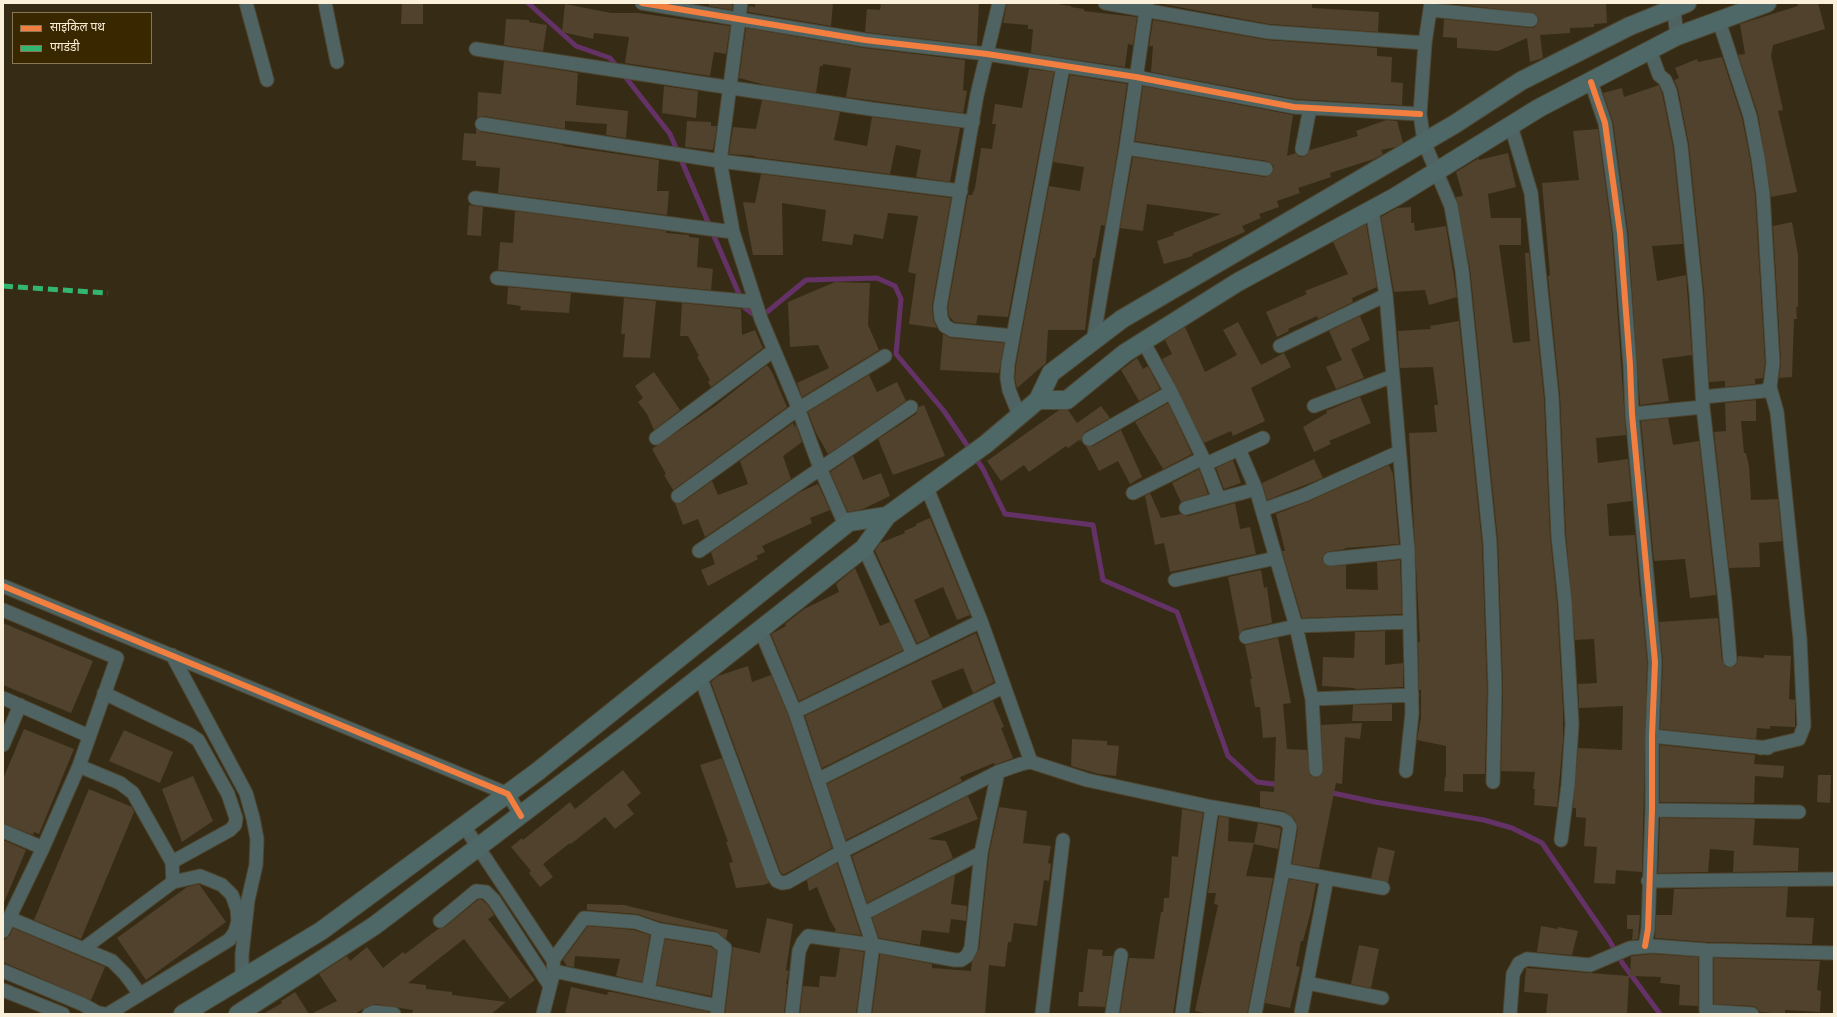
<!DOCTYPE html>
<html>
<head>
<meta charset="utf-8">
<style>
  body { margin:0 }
  #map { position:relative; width:1837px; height:1017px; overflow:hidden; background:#362c15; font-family:Figtree,"Noto Sans Devanagari",sans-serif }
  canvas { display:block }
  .frame { position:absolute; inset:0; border:4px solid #fbf0da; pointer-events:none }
  .legend { position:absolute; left:12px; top:12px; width:140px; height:52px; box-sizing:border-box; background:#392700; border:1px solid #877757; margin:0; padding:5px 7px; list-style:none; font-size:12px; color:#fbf0da }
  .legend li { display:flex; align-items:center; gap:8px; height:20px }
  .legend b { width:20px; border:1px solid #877757 }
</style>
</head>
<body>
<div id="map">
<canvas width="1837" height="1017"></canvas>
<div class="frame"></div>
<ul class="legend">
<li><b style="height:5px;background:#f27e40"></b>साइकिल पथ</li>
<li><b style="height:5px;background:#33b770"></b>पगडंडी</li>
</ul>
</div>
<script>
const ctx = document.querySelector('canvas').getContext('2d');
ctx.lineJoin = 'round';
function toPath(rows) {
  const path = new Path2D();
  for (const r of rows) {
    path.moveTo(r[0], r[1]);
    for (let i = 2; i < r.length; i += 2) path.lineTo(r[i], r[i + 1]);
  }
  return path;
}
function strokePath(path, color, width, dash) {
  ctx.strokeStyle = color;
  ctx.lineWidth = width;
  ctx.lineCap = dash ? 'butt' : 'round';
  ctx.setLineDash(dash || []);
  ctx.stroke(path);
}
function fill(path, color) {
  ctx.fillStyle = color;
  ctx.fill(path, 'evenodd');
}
strokePath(toPath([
  [528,3,576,46,610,58,618,68],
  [623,74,670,134,745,308,753,314,767,312,806,280,877,278,895,286,901,299,896,354,944,411,983,469,1005,514,1093,525,1103,580,1177,612,1228,756,1257,782,1281,785],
  [1328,792,1375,802,1484,820,1512,828,1542,843,1609,940,1623,964,1660,1014]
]), '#653267', 5);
fill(toPath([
  [402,3,423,3,423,24,401,24],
  [709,3,728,3,733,5,732,10,709,6],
  [755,3,833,3,831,26,748,12,749,6,755,7],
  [881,3,979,3,977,45,865,32,867,9,880,10],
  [1007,3,1050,3,1071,6,1071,7,1084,9,1084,11,1137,17,1133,45,1128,44,1125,67,1031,53,1033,29,1028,29,1028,25,1003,23],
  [1157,3,1297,3,1312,4,1312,8,1379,12,1378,32,1269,24],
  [1449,3,1606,3,1607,23,1594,24,1594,27,1570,28,1570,33,1540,35,1543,58,1530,62,1527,38,1498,51,1457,48,1457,38,1443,37,1444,19,1531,28,1535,27,1539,21,1536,14],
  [1797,3,1818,3,1825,29,1773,45,1771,56,1783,110,1778,111,1797,192,1771,197,1758,114,1738,55,1745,54,1740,24,1798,6],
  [565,4,611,13,638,13,730,26,726,54,714,52,710,76,625,63,629,37,594,33,593,39,562,32],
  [506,19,529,20,529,22,547,25,543,51,504,45],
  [1153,20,1267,40,1377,48,1377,56,1392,57,1391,82,1403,83,1402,105,1295,99,1151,72,1153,46,1149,46],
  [746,28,864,48,965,60,963,90,967,91,963,113,846,97,851,68,823,64,823,66,820,66,816,93,765,85,739,78],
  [1722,57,1742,118,1750,159,1755,195,1765,363,1763,378,1755,379,1755,384,1725,387,1725,381,1709,382,1704,292,1689,145,1678,89,1674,80,1679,78,1675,68,1697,59,1698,62],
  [504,61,578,73,576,105,628,111,626,138,606,135,607,124,565,121,565,129,483,116,477,118,478,92,501,94],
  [1029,69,1054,72,1008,317,978,315,976,324,954,322,949,316,948,307,968,195,972,195,975,188,981,148,992,149,996,124,992,124,995,104,1022,108],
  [1070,75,1127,84,1118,147,1105,226,1101,225,1095,258,1093,258,1085,330,1048,330,1046,363,1017,388,1015,378,1016,365,1049,186,1080,191,1084,167,1053,162],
  [1659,85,1662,93,1673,147,1683,244,1652,246,1657,281,1686,275,1692,355,1662,359,1669,401,1640,405,1628,232,1613,122,1603,93,1622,88,1624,97],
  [664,86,698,91,696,118,662,113],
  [1143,86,1293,115,1287,156,1296,153,1300,157,1305,156,1310,150,1358,136,1356,131,1386,120,1397,121,1403,143,1396,147,1381,150,1383,154,1374,159,1330,173,1331,177,1298,188,1300,193,1277,201,1279,207,1259,214,1261,218,1242,226,1245,232,1192,254,1193,256,1164,264,1157,241,1174,235,1173,233,1221,214,1147,204,1143,231,1120,228,1133,157,1265,177,1272,174,1274,166,1267,161,1135,141],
  [762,100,840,112,834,140,867,146,872,117,960,128,950,182,916,177,921,150,896,145,890,174,755,157,755,156,729,154,733,127,756,129],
  [687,121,711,122,711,126,717,126,713,150,685,147],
  [476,129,481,132,563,145,563,146,659,160,657,191,669,191,667,215,498,193,500,168,476,166,476,161,462,160,464,133,476,134],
  [1598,129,1612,234,1626,435,1596,438,1598,463,1628,459,1632,501,1607,504,1609,536,1635,535,1640,597,1641,597,1647,662,1642,872,1616,870,1615,884,1594,883,1597,847,1584,846,1586,818,1576,817,1576,808,1573,808,1578,748,1622,750,1623,706,1579,708,1578,684,1597,683,1594,639,1575,640,1566,535,1560,396,1548,276,1550,275,1542,183,1579,180,1573,131],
  [1508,153,1516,187,1488,194,1491,218,1521,218,1521,245,1499,245,1513,343,1530,341,1525,253,1529,253,1544,398,1550,536,1557,603,1563,709,1563,740,1557,807,1534,805,1535,789,1533,789,1535,772,1501,771,1503,688,1498,542,1470,269,1456,197,1463,196,1456,172,1479,158,1479,160],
  [761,174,951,198,932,306,933,319,937,328,909,324,916,274,908,272,918,216,888,213,883,239,854,234,852,245,822,241,826,210,782,203,783,255,753,255,743,202,755,203],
  [469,205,483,207,481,236,467,235],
  [1411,207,1411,223,1414,223,1415,231,1446,226,1457,297,1429,305,1425,290,1394,292,1381,217,1397,208],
  [515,211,666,231,666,233,689,235,689,237,699,238,697,267,713,269,711,290,498,270,500,242,513,243],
  [1792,222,1798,255,1798,307,1796,307,1797,319,1794,319,1792,377,1779,378,1781,363,1773,226],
  [1366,224,1377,287,1352,298,1353,302,1318,319,1317,316,1288,329,1289,331,1277,337,1266,312,1307,294,1305,291,1348,274,1333,242],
  [835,282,870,283,868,325,879,350,802,397,797,383,829,368,818,345,790,347,788,302],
  [508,287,571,293,569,313,520,310,521,306,507,304],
  [624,298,656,301,650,358,623,357,625,334,621,334],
  [682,303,741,309,742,335,755,330,763,348,711,387,708,382,710,380,697,357,699,356,688,336,680,336],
  [1360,316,1370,340,1351,349,1364,378,1336,389,1326,367,1342,360,1329,331],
  [1459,321,1482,544,1487,688,1485,774,1463,774,1463,792,1444,791,1445,777,1446,777,1446,746,1417,740,1421,717,1421,690,1419,690,1418,642,1420,642,1409,433,1437,432,1434,405,1438,405,1433,367,1400,368,1398,331,1431,329,1430,326],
  [1238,322,1261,365,1284,353,1291,367,1251,388,1265,421,1233,436,1231,431,1204,443,1162,359,1172,354,1165,340,1185,327,1205,372,1237,355,1223,330],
  [943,334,951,338,1004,343,999,373,940,370],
  [1137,358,1143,369,1148,366,1160,389,1139,401,1121,370],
  [767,365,772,372,787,407,673,490,664,475,666,474,652,449,715,406],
  [654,372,680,410,654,430,647,414,638,402,643,398,635,386],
  [869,375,877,392,897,382,906,401,828,454,816,433,808,412],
  [1360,397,1371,423,1329,441,1331,444,1314,452,1303,427,1327,413,1326,411],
  [1756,400,1756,421,1741,421,1744,453,1746,453,1749,466,1751,500,1778,499,1782,541,1759,543,1760,567,1729,568,1714,432,1726,431,1725,403],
  [1168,403,1192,454,1163,469,1135,422],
  [924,405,945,456,893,475,878,439,916,414,919,407],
  [1101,406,1110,418,1085,432,1080,442,1079,440,1068,448,1066,446,1029,472,1024,465,1001,481,987,461,1059,410,1068,410,1077,423],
  [1668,418,1673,445,1699,441,1716,595,1690,598,1685,559,1654,561,1641,421],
  [793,423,795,429,795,423,802,442,783,456,791,479,705,537,698,519,683,525,675,503,683,502,712,481,718,495,748,484,740,461],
  [1121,430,1142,477,1130,484,1118,461,1099,471,1086,446,1093,446],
  [853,456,863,480,881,473,890,496,863,509,848,512,830,472],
  [1314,459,1323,478,1267,500,1262,483],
  [1233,460,1241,483,1224,489,1216,468],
  [1389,465,1393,474,1399,544,1345,548,1345,549,1326,552,1322,559,1327,566,1346,565,1346,589,1378,590,1377,562,1400,560,1402,614,1302,618,1282,551,1285,551,1276,514,1307,502],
  [1199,469,1208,494,1181,502,1172,483],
  [818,484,830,510,810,518,812,523,762,546,765,552,756,556,758,559,708,586,701,570,715,564,711,552,800,492],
  [1150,493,1161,518,1181,514,1188,516,1235,503,1240,529,1250,527,1256,554,1170,572,1164,543,1155,545,1145,496],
  [930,518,970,615,957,620,943,587,914,600,930,637,917,643,875,551,880,543,905,533,904,531,916,526,916,524],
  [855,568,880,626,890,622,903,650,799,701,771,634,786,626,785,624,804,609,839,592,836,584],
  [1261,570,1264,588,1267,587,1272,623,1244,629,1239,634,1228,577],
  [1718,618,1722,661,1726,667,1735,666,1737,663,1738,656,1764,658,1764,655,1791,656,1789,699,1795,700,1795,727,1770,726,1770,729,1757,728,1756,739,1660,729,1663,662,1659,622],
  [3,623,93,661,71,713,3,685],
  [1385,631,1385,665,1403,663,1403,687,1355,689,1355,688,1322,686,1323,657,1354,658,1355,632],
  [976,633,994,682,973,693,963,668,931,681,943,708,822,768,805,716],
  [1278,638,1291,703,1283,704,1287,749,1307,750,1310,775,1317,778,1323,773,1321,725,1362,723,1360,739,1345,737,1342,784,1336,783,1319,868,1292,864,1298,828,1294,818,1284,811,1260,807,1260,791,1274,792,1276,737,1263,738,1260,707,1255,707,1250,679,1252,679,1245,645],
  [748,666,752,682,771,675,788,715,832,848,785,874,782,874,780,871,711,682,718,676],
  [993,701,1004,727,1001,728,1013,758,995,765,994,763,960,777,962,781,846,840,827,784],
  [1392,704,1392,721,1352,721,1353,705],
  [24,729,74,749,39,834,34,832,33,835,3,823,3,779],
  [124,730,173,752,160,783,109,761],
  [1072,739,1107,741,1107,745,1119,746,1116,776,1099,774,1071,766],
  [1660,745,1755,755,1754,764,1784,766,1783,778,1755,776,1754,803,1660,802],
  [722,758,769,883,763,885,736,888,729,863,733,862,726,842,728,842,700,765],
  [623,770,641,793,627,805,634,814,615,829,605,817,571,844,570,843,543,864,553,877,540,887,529,873,531,871,511,847,522,838,523,840,570,802,575,809],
  [1818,775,1831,775,1830,803,1817,802],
  [193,776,213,821,182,842,162,789],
  [89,789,132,807,134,812,81,939,34,920],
  [968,796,978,819,928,839,946,841,953,858,867,903,852,856],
  [999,807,1027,811,1023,843,1051,846,1048,863,1051,864,1049,881,1044,880,1037,926,1014,923,1011,942,1008,942,1005,967,989,965,985,1014,872,1014,880,954,932,964,932,968,971,971,972,962,979,949,989,854],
  [1182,809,1203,813,1173,1014,1120,1013,1129,958,1154,959,1161,912,1163,912,1164,898,1169,898,1172,856,1178,857],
  [1219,816,1229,818,1228,841,1254,843,1246,876,1273,878,1247,1014,1209,1014,1195,1011,1218,905,1214,904,1216,893,1208,893],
  [1660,818,1755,819,1753,845,1799,848,1798,871,1733,872,1734,851,1710,849,1708,872,1658,873],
  [1258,823,1281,828,1278,849,1254,844],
  [3,840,26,850,3,905],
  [1378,847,1395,851,1388,882,1371,878],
  [837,863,861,935,834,932,836,930,830,920,817,887,809,891,807,880],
  [955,875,951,904,967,906,966,921,951,919,949,933,922,930,920,945,879,938,872,918],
  [1289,879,1316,884,1311,911,1303,941,1301,941,1296,966,1300,967,1290,1008,1265,1003],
  [199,884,226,922,146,980,117,938,187,887],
  [1788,887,1786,917,1814,918,1812,944,1706,942,1655,938,1656,915,1672,915,1674,889],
  [479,899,482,900,488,905,494,915,488,919,535,980,510,999,464,939,408,983,426,985,426,989,452,992,452,995,506,1002,491,1014,412,1014,413,1010,375,1004,366,1007,355,1014,311,1014,337,1001,319,974,347,956,350,961,367,947,383,968,403,952,405,954,438,929,445,927],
  [587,904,624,905,728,930,726,939,715,931,661,922,637,914,587,910],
  [1627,915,1640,915,1638,939,1632,940,1633,929,1627,929],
  [767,918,793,924,786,970,789,971,786,984,787,984,784,1014,725,1014,733,947,760,953],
  [588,926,634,930,650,935,642,982,616,976,620,959,575,956,574,967,567,966,563,960],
  [1541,926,1558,929,1558,927,1578,931,1572,955,1537,952],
  [13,928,105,967,91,1000,3,962,3,941,10,935],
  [665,939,711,947,717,951,711,996,657,985],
  [1359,945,1379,949,1371,988,1351,984],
  [840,948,864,952,856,1014,800,1014,803,986,819,987,820,976,836,977],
  [1088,949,1103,950,1102,956,1113,956,1105,1007,1078,1006,1079,992,1083,992],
  [1652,954,1698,957,1698,1006,1679,1005,1680,985,1660,983,1661,977,1630,976,1631,956],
  [1714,958,1820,961,1817,990,1821,991,1820,1012,1785,1010,1785,1014,1760,1012,1757,1008,1753,1006,1714,1004],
  [1526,968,1629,976,1627,1014,1546,1014,1548,994,1524,992],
  [571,987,607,995,608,992,612,992,709,1012,709,1014,565,1014],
  [295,992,309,1014,263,1014,282,1003,281,1001]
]), '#50422d');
const minor = toPath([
  [246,3,267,80],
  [325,3,337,62],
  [642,3,865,40,987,54,1136,77,1294,107,1420,114],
  [741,3,720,161,733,232,761,319,795,400,820,468,845,525],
  [999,3,977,95,940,307,941,318,945,326,952,330,1013,336],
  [1105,3,1268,32,1425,43],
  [1431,3,1425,43,1420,114,1424,142,1451,206,1462,270,1490,543,1495,688,1493,782],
  [1673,3,1677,36],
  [1431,10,1531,20],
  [476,49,871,109,973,122],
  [1650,50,1659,75,1665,80,1670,91,1681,146,1696,293,1703,407,1725,601,1730,660],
  [1591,82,1605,123,1620,233,1630,365,1632,414,1655,662,1652,736,1652,810,1648,929,1645,946],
  [482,124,720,161,961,191],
  [1511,126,1531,193,1552,397,1558,536,1565,602,1572,724,1568,785,1561,840],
  [1126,148,1266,169],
  [1302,149,1310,108],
  [475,198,733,232],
  [1372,210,1386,295,1408,551,1412,713,1406,771],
  [497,278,755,302],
  [1093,341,1126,148,1147,3],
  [1143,341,1171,392,1203,458],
  [1280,346,1386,295],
  [1703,397,1764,391,1770,387,1773,363,1763,194,1758,158,1750,116,1719,21],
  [1314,406,1393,376],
  [1632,414,1703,407],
  [1019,415,1009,390,1007,378,1008,364,1063,67],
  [656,438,774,350],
  [1089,439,1171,392],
  [1239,449,1256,489],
  [1206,464,1263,438],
  [927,488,981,621,1031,762],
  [1133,493,1203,458,1219,499,1256,489,1262,510,1304,495,1399,452],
  [678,496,798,409,885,356],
  [1186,508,1219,499],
  [1262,510,1296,626,1312,699,1412,695],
  [864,548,913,654],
  [699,551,911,407],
  [1330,559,1408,551],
  [1175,580,1276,558],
  [3,586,508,794,521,816],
  [3,610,117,658,79,766,43,848,3,931],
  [760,629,795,712,873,945,864,1014],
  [1246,637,1296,626,1410,622],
  [172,655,246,793,253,818,257,839,256,865,248,900,242,954,242,979],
  [700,676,773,875,777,881,782,883,788,882,843,851,998,772],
  [104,693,189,734,198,740,228,794,236,818,235,825,230,830,172,862],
  [3,698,89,736],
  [1312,699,1316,770],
  [795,712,981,621],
  [1652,736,1768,748],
  [3,745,20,705],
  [1761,748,1799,739,1804,726,1800,639,1777,412,1770,387],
  [79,766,120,783,133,793,172,862,173,882,83,949],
  [819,779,1003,687],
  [1652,810,1799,812],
  [464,826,553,960,554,971,543,1014],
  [3,831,43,848],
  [1648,881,1834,879],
  [863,914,981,853,998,772,1021,764,1031,762,1087,780,1212,807,1282,819,1287,822,1290,827,1283,870],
  [9,918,112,961,125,974,139,993],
  [440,921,476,891,486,892,494,900,550,986],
  [1706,950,1706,1011,1752,1014],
  [553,960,584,918,636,922,659,930,714,939,725,948,717,1014],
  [3,971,82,1004,98,1013,104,1014],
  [554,971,718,1006],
  [1307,983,1382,998],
  [3,990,63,1014],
  [648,991,659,930],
  [108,1014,229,940,235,932,238,921,237,909,232,895,222,885,200,876,173,882],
  [369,1014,374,1012,394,1014],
  [792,1014,799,951,803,942,808,936,873,945,955,960,961,960,967,956,971,948,981,853],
  [1042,1014,1063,840],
  [1112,1014,1121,955],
  [1182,1014,1212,807],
  [1255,1014,1283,870,1383,888],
  [1301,1014,1327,878],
  [1510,1014,1513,974,1519,963,1527,959,1590,965,1630,948,1652,946,1706,950,1834,953]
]);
const secondary = toPath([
  [1038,400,1067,400,1125,353,1238,282,1395,197,1539,108,1677,36,1767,3],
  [183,1014,321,931,537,772,849,522,887,516],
  [238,1014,374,926,626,735,864,548,887,516,986,444,1038,400,1051,373,1122,319,1455,124,1521,81,1630,26,1687,3]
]);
strokePath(minor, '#4f4733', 15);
strokePath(secondary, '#4f4733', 20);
strokePath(minor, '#4f6462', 13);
strokePath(secondary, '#4e6867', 18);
strokePath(toPath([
  [3,286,108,293]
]), '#33b770', 5, [10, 5]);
strokePath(toPath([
  [642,3,865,40,987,54,1136,77,1294,107,1420,114],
  [1591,82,1605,123,1620,233,1630,365,1632,414,1655,662,1652,736,1652,810,1648,929,1645,946],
  [3,586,508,794,521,816]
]), '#f27e40', 6);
</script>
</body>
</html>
